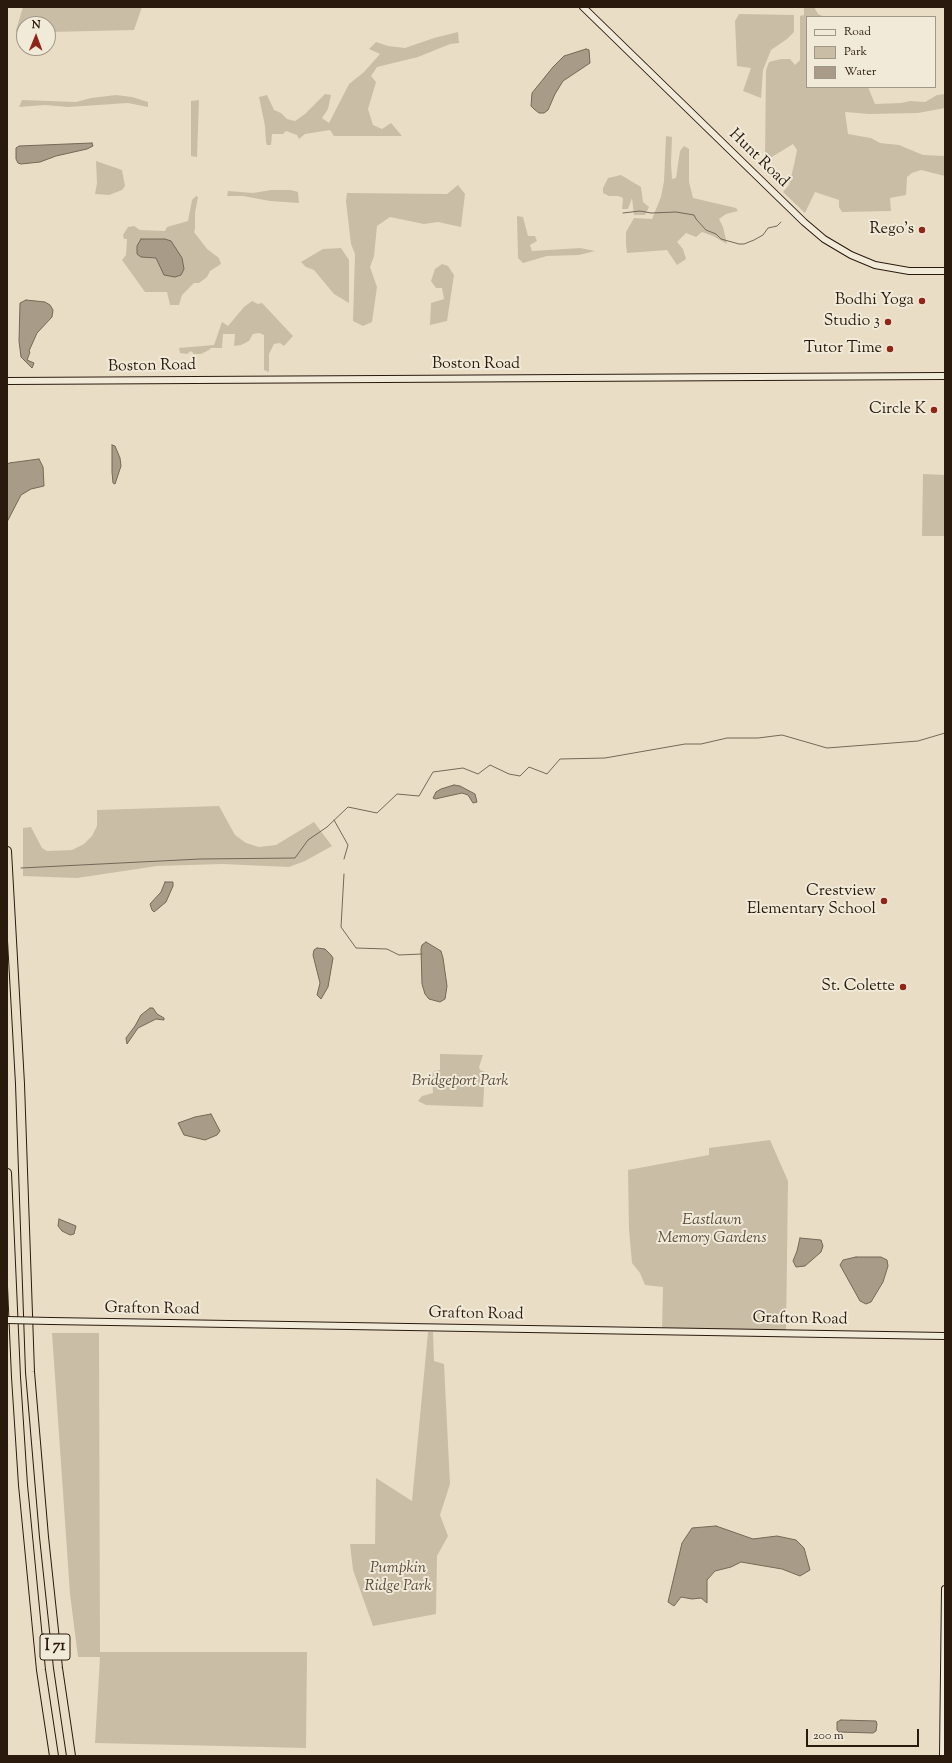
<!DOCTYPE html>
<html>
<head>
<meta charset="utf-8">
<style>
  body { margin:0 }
  #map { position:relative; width:952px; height:1763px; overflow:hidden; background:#e9dec5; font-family:"Sorts Mill Goudy",serif }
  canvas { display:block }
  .frame { position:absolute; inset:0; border:8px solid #2a1a0e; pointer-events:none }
  .legend { position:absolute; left:806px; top:16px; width:130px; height:72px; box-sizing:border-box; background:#f1ead9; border:1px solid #a19788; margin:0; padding:5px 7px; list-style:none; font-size:12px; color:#2a1a0e }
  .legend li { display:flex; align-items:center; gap:8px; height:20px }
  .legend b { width:20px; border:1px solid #a19788 }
  .north { position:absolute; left:16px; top:16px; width:40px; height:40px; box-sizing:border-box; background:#f1ead9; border:1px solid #a19788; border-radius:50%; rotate:1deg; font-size:11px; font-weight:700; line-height:16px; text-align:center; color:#2a1a0e }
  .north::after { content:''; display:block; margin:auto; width:14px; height:18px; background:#8f2418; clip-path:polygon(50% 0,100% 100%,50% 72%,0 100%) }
  .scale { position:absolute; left:806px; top:1729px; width:113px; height:18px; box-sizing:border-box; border:2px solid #2a1a0e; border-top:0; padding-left:5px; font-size:12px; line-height:14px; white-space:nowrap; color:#2a1a0e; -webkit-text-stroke:3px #f1ead9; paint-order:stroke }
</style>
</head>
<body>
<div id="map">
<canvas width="952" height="1763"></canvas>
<div class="frame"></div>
<ul class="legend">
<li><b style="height:5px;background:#f1ead9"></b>Road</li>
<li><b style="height:11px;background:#c9bda6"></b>Park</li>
<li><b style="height:11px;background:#a89b87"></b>Water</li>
</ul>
<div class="north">N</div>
<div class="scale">200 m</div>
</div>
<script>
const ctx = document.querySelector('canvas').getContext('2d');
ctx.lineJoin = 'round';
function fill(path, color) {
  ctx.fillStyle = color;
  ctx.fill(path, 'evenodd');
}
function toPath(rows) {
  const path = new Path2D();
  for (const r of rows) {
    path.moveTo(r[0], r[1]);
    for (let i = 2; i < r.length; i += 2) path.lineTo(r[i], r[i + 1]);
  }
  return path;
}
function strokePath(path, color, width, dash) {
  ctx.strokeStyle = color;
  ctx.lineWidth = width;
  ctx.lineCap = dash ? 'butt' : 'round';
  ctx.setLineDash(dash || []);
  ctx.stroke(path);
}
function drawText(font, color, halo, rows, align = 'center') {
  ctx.font = font + ' "Sorts Mill Goudy",serif';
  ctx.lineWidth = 4;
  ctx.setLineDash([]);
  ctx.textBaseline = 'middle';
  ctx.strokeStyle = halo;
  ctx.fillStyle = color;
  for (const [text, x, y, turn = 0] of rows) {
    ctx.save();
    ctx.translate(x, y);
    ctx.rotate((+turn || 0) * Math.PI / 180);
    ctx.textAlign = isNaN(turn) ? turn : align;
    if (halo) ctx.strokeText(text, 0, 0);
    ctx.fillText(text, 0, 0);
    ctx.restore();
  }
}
fill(toPath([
  [23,7,142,7,134,30,51,32,48,36,48,24,24,24,24,45,18,44,16,30],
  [804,7,814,7,818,14,825,17,807,17,807,87,868,87,875,104,901,103,910,101,925,102,937,95,945,94,945,108,918,113,869,114,845,112,848,134,871,138,880,143,899,145,923,155,945,156,945,176,921,170,912,173,907,177,906,195,890,198,891,211,842,212,839,207,839,200,815,192,805,213,783,192,789,185,794,165,797,150,793,144,767,160,765,158,766,70,769,62,781,59,790,59,795,65,800,60,800,16,804,15],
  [739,14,794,15,794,32,787,39,771,50,763,70,761,98,743,91,751,68,737,66,735,21],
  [458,32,459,43,450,44,418,57,377,67,371,76,376,82,368,109,373,125,382,129,391,123,402,136,334,136,330,130,305,134,299,139,297,135,286,131,283,134,272,134,271,145,267,145,266,142,265,126,259,97,267,95,274,110,281,113,287,119,295,121,305,114,325,94,331,95,328,109,322,118,329,123,349,84,364,72,380,54,369,49,376,42,388,46,405,48,434,38],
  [116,95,132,97,148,102,148,107,128,103,68,107,45,105,19,107,22,100,76,102,91,98],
  [199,100,197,157,191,156,191,101],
  [666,136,672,137,671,163,672,179,676,178,680,151,684,146,689,149,689,182,693,198,736,208,738,211,726,214,719,219,723,227,727,244,713,236,702,232,696,237,686,233,677,242,683,249,686,259,677,265,667,250,627,253,626,244,626,232,634,218,652,219,661,197,664,181],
  [96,161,122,170,125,186,122,190,109,195,95,194,97,183],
  [621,175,641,187,643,202,649,207,645,215,634,215,632,198,628,209,622,209,623,198,618,196,609,196,603,193,603,188,608,178],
  [458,185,465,194,461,227,438,222,424,224,390,217,377,226,374,256,370,267,377,287,372,322,363,326,353,321,355,254,351,244,346,201,347,193,447,194],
  [271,190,291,190,298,192,299,203,270,201,243,196,227,196,228,191,253,193],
  [196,196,198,197,195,213,195,229,194,232,207,249,219,258,221,264,210,271,207,277,199,283,194,283,182,295,179,305,170,305,167,292,145,292,122,260,126,255,127,239,124,239,123,235,128,227,134,226,140,230,165,231,167,227,188,221,192,200],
  [517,216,523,217,528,236,535,236,537,241,530,245,532,251,580,248,595,251,579,255,547,256,523,263,518,258],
  [341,248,349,260,349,303,334,294,314,270,306,267,301,262,323,249],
  [442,264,448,266,454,275,447,321,430,325,431,303,444,299,442,288,436,288,431,281,435,269],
  [252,301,258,304,262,303,293,336,284,346,280,343,274,344,269,354,269,372,264,370,264,335,259,333,253,334,249,341,241,345,234,346,235,334,223,334,222,348,211,348,209,350,201,354,194,354,191,351,187,354,180,353,179,348,214,345,222,322,228,326,244,307],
  [923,474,945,475,945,536,922,536],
  [219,806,235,835,246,843,259,847,276,845,314,822,332,846,305,861,289,867,222,864,157,866,77,878,23,876,23,828,31,827,42,848,47,851,72,850,84,844,92,836,97,826,97,810],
  [440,1054,483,1055,479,1067,480,1070,485,1072,483,1107,426,1105,418,1101,422,1096,433,1093,432,1074,435,1071,440,1070],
  [770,1140,788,1181,786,1333,662,1331,663,1287,645,1285,640,1273,632,1263,629,1229,628,1170,709,1155,709,1148],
  [428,1332,433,1332,434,1361,444,1364,450,1484,440,1515,448,1536,437,1556,436,1614,373,1626,353,1570,350,1544,375,1544,376,1478,412,1501],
  [52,1333,99,1333,100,1652,307,1652,306,1748,95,1743,100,1657,78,1657,70,1594]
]), '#c9bda6');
const water = toPath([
  [586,49,589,50,590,63,563,81,555,94,548,110,544,113,539,113,534,109,531,106,532,93,553,67,564,56,586,49],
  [92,143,93,146,87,149,56,156,40,162,21,164,18,163,16,159,16,148,19,146,92,143],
  [141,239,165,239,171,241,182,258,184,269,181,275,175,277,164,275,156,258,141,257,137,254,137,246,141,239],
  [26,300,45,302,50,305,53,310,52,317,37,333,29,351,30,352,27,360,34,363,32,368,21,357,19,341,20,303,26,300],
  [112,445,115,446,120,458,121,466,115,484,113,483,112,472,112,445],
  [39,459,43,467,44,486,31,489,21,495,7,522,7,465,9,463,39,459],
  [454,785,460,786,475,794,477,802,473,803,468,795,462,793,435,799,433,798,436,792,441,789,454,785],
  [165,882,173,882,173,886,166,902,154,912,152,910,150,904,161,892,165,882],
  [426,942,441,951,443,958,447,986,445,999,440,1002,429,999,425,994,422,984,421,949,422,945,426,942],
  [317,948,325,949,331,955,333,958,328,987,321,999,317,995,320,983,313,955,314,950,317,948],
  [150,1008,153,1008,157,1014,164,1018,164,1020,156,1019,138,1028,127,1044,126,1038,135,1026,141,1015,150,1008],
  [211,1114,220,1131,217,1135,205,1140,184,1135,178,1123,195,1117,211,1114],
  [59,1219,76,1226,74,1234,70,1235,62,1231,58,1226,59,1219],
  [800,1238,821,1240,823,1246,821,1252,805,1266,796,1267,793,1261,797,1251,800,1238],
  [856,1257,881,1257,887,1260,888,1266,883,1282,871,1302,866,1304,860,1301,840,1265,843,1260,856,1257],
  [716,1526,753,1539,777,1536,796,1540,804,1548,810,1570,800,1576,782,1569,741,1562,731,1567,715,1571,707,1580,707,1603,701,1598,692,1599,681,1597,674,1606,668,1602,682,1543,692,1528,716,1526],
  [841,1720,876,1721,877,1724,876,1731,873,1733,839,1732,837,1730,837,1722,841,1720]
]);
fill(water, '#a89b87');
strokePath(water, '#766757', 1);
strokePath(toPath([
  [623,213,640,211,651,213,676,212,694,215,696,219,706,230,716,234,721,239,739,244,744,244,754,240,763,235,768,228,777,226,781,222],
  [334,820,348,845,344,859],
  [21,868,200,859,295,858,308,840,327,827,348,807,377,813,397,794,419,796,433,772,463,768,478,774,490,765,509,774,520,776,529,767,547,774,560,759,605,758,685,744,701,744,727,738,758,738,782,735,827,748,918,741,945,733],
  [344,874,341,927,356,948,387,949,399,955,422,954]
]), '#766757', 1);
const secondary = toPath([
  [583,7,804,222,824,239,851,255,875,265,909,271,945,271],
  [7,381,945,376],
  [51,1321,945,1336],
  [943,1756,945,1589]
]);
const highway = toPath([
  [7,851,20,1084,30,1372,44,1537,58,1668,71,1756],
  [7,1173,16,1377,23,1485,41,1670,54,1756]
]);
strokePath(secondary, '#2a1a0e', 8);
strokePath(highway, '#2a1a0e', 10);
strokePath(secondary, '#f1ead9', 6);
strokePath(highway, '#e9dec5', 8);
const secondaryBridge = toPath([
  [7,1320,51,1321]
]);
strokePath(secondaryBridge, '#2a1a0e', 8, []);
strokePath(secondaryBridge, '#f1ead9', 6);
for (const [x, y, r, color] of [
  [922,230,4,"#8f2418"],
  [922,301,4,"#8f2418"],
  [888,322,4,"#8f2418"],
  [890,349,4,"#8f2418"],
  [934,410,4,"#8f2418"],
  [884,901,4,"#8f2418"],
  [903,987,4,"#8f2418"]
]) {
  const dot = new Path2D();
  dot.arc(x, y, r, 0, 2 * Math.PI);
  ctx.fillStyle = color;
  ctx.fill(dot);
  strokePath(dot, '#f1ead9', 1.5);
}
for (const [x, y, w] of [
  [55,1647,30]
]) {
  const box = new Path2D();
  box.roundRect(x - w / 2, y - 13, w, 26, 3);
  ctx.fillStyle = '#f1ead9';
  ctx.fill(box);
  strokePath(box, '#2a1a0e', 1);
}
drawText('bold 15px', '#2a1a0e', null, [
  ["I 71",55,1647]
]);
drawText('16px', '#2a1a0e', '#f1ead9', [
  ["Hunt Road",758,159,44],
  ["Boston Road",476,365],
  ["Boston Road",152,367,-1],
  ["Grafton Road",152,1310,1],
  ["Grafton Road",476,1315,1],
  ["Grafton Road",800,1320,1]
]);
drawText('16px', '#2a1a0e', '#f1ead9', [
  ["Rego's",914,230],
  ["Bodhi Yoga",914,301],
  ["Studio 3",880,322],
  ["Tutor Time",882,349],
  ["Circle K",926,410],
  ["Crestview",876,892],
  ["Elementary School",876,910],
  ["St. Colette",895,987]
], 'right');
drawText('italic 16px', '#5a4b3c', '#f1ead9', [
  ["Bridgeport Park",460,1082],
  ["Eastlawn",712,1221],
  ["Memory Gardens",712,1239],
  ["Pumpkin",398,1569],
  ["Ridge Park",398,1587]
]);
</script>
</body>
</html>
